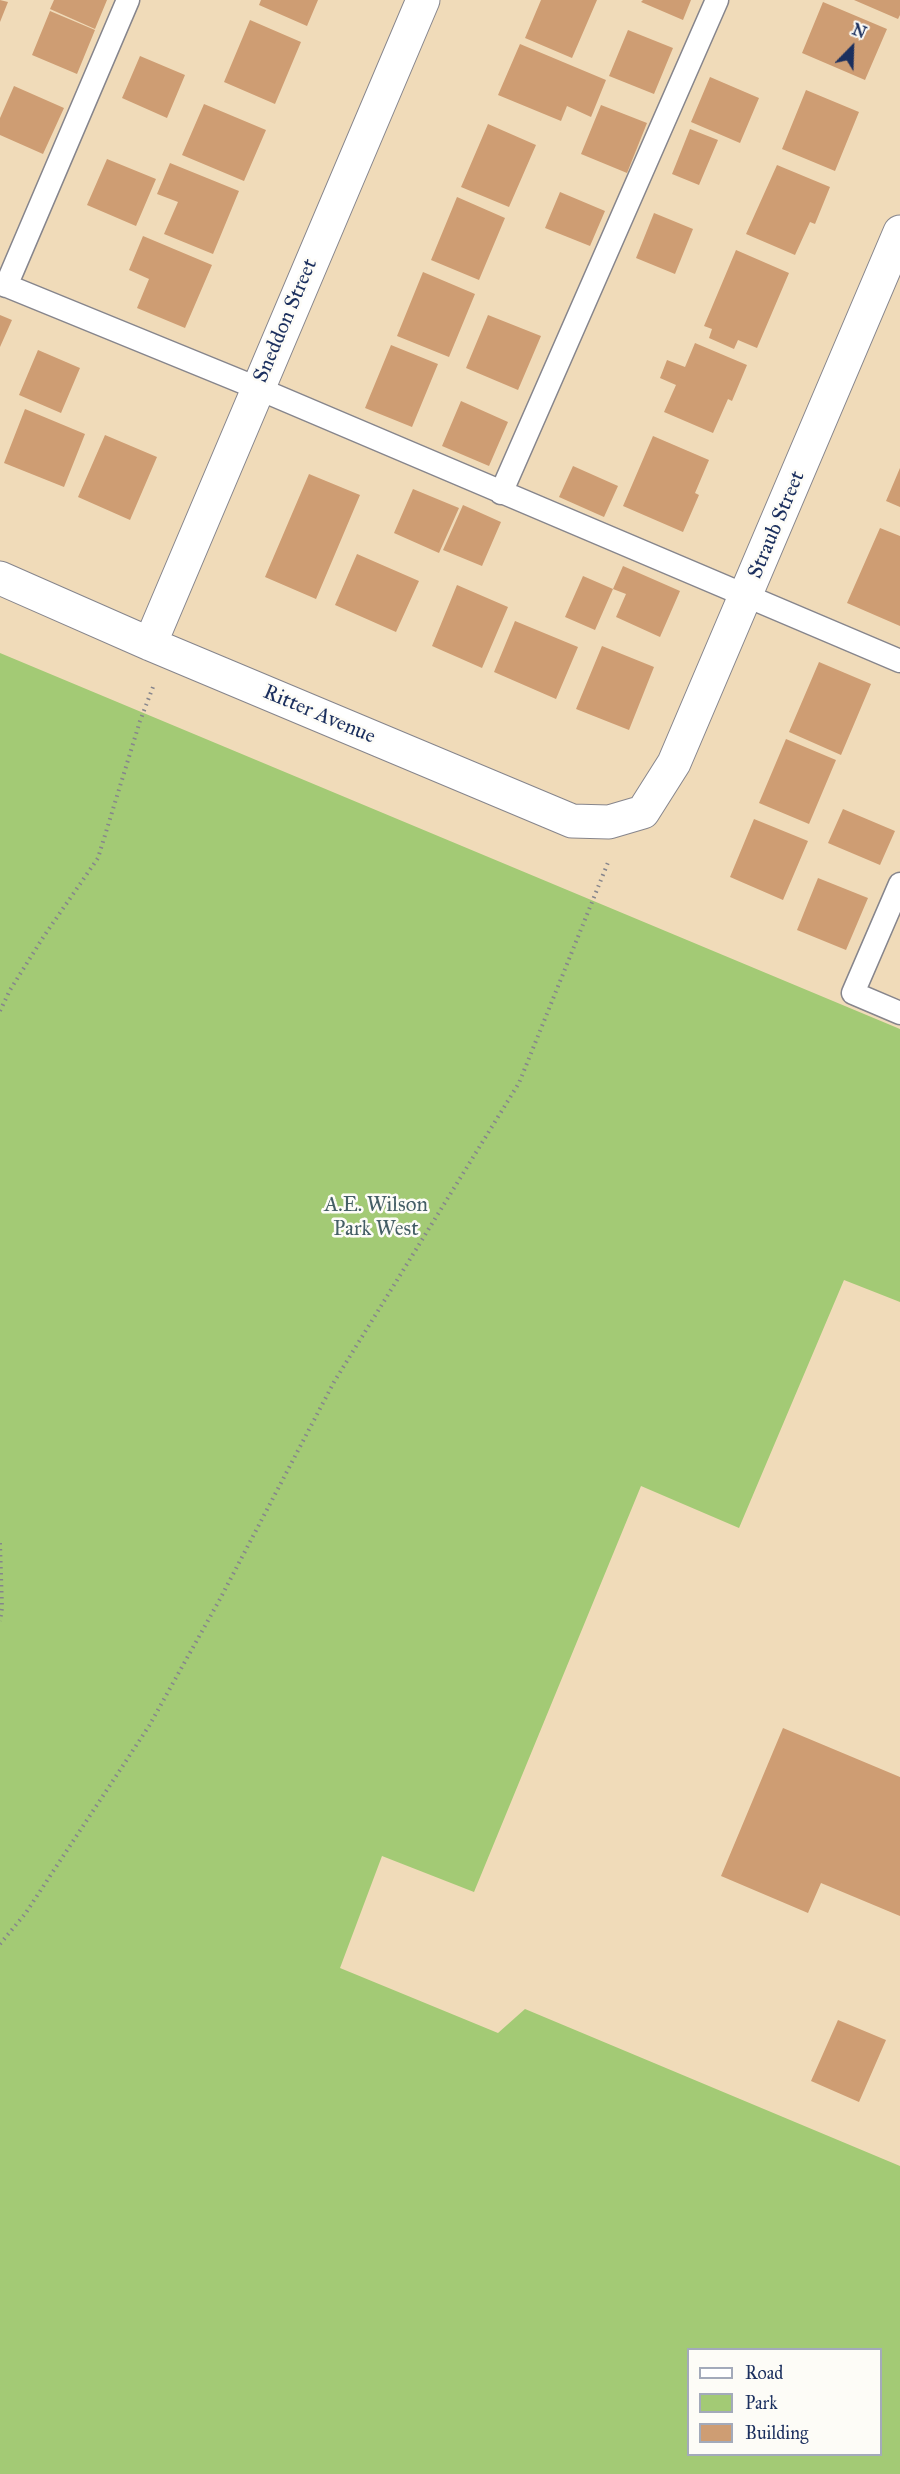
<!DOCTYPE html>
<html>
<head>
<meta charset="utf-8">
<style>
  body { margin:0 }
  #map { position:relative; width:900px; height:2474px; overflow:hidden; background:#f0dbb9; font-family:"IM FELL Great Primer",serif }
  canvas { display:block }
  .legend { position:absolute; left:687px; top:2348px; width:195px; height:108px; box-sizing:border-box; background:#fdfcf7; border:2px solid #a3aaba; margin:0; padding:8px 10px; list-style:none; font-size:18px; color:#1b2f5e }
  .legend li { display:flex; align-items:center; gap:12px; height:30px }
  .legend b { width:30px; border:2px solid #a3aaba }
  .north { position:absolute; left:822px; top:18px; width:60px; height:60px; -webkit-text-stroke:4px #fdfcf7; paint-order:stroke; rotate:23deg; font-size:16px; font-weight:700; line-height:24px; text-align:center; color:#1b2f5e }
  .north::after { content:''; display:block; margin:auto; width:21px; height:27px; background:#1b2f5e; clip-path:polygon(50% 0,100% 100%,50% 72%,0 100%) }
</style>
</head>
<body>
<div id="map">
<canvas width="900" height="2474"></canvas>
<ul class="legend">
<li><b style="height:8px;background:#fff"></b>Road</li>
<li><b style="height:16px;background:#a3ca75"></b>Park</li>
<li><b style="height:16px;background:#ce9d73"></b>Building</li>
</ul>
<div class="north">N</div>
</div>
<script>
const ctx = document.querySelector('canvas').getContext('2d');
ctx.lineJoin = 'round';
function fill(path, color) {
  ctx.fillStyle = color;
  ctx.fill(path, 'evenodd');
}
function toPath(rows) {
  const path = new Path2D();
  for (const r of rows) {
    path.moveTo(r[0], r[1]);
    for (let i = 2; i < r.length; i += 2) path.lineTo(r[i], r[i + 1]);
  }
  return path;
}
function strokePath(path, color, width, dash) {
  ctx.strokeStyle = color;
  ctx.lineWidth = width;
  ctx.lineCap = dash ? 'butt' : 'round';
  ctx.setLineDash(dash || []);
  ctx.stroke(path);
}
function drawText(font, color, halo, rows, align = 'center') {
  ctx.font = font + ' "IM FELL Great Primer",serif';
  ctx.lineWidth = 5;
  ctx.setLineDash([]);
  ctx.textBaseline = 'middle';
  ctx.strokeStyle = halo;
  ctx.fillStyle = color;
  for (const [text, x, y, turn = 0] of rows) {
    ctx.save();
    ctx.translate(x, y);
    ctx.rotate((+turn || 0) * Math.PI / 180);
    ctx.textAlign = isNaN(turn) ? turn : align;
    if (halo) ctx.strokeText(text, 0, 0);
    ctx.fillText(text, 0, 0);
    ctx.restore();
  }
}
fill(toPath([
  [0,653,900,1029,900,1302,844,1280,739,1528,641,1486,474,1892,382,1856,340,1968,498,2033,525,2009,900,2166,900,2474,0,2474],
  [688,2350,880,2350,880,2454,688,2454]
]), '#a3ca75');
fill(toPath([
  [0,0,8,2,0,22],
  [54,0,107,0,95,29,50,9],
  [261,0,318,0,307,26,259,5],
  [541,0,597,0,572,58,525,38],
  [643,0,691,0,683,20,641,2],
  [854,0,900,0,900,15,898,19],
  [823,2,887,29,865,80,802,53],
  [50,11,95,30,77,74,32,55],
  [250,20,301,42,275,104,224,82],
  [628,30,673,48,654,94,609,76],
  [520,44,606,80,591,117,567,106,561,121,498,95],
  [140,56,185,75,167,118,122,98],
  [710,77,759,98,740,143,691,122],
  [14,86,64,108,43,154,0,135,0,118],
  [806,90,859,112,835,171,782,149],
  [204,104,266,130,244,181,182,155],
  [601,105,647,123,627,173,581,154],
  [488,124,536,145,509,207,461,187],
  [690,129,718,140,699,185,672,174],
  [107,159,156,179,136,226,87,205],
  [170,163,239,191,213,254,164,234,178,202,157,194],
  [777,165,830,187,815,224,810,222,795,255,746,234],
  [560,192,605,211,590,246,545,228],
  [457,197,505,218,479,280,431,260],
  [654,213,693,229,675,274,636,258],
  [143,236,212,265,185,328,137,308,149,279,129,270],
  [736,250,789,273,757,348,738,340,734,349,709,338,712,329,704,326],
  [423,272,475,294,449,357,397,336],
  [0,315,12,320,0,347],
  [488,315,541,336,518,390,466,368],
  [695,343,747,365,732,401,728,399,713,433,664,412,676,385,660,378,667,360,685,367],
  [391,345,438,364,412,427,365,408],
  [38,350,80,368,61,413,19,395],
  [461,401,508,422,489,466,442,446],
  [25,409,85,434,64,487,4,463],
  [105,435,157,457,130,520,78,497],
  [653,436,709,460,695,493,699,495,683,532,623,506],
  [573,466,618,486,604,517,559,497],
  [900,468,900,507,886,501],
  [309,474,360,495,316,599,265,577],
  [413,489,459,508,439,553,394,533],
  [463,505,501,522,482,566,443,550],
  [880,528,900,536,900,626,847,603],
  [357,554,419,581,396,632,335,605],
  [623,566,680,591,660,637,616,617,626,594,613,589],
  [583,576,613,589,595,630,565,617],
  [457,585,508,607,482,668,432,646],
  [515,621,578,647,556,699,494,672],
  [602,646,654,667,629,730,576,709],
  [819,662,871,684,841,755,789,732],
  [786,739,836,760,809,824,759,803],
  [843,809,895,831,880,865,828,843],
  [754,819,808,841,783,900,730,877],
  [818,878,868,898,846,950,797,930],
  [783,1728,900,1777,900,1916,821,1883,808,1913,721,1876],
  [838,2020,886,2040,859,2102,811,2081]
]), '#ce9d73');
const lane = toPath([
  [0,283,257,388,900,661],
  [6,286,128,0],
  [501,493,717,0],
  [900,884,853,993,900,1013]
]);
const street = toPath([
  [0,578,150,644,572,821,609,822,643,812,674,763,900,232],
  [150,644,423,0]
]);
strokePath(lane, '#86858c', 25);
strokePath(street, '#86858c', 35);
strokePath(toPath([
  [0,1011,10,990,44,936,98,858,140,721,153,687],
  [0,1543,2,1608,0,1621],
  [0,1944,25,1914,149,1726,220,1599,334,1382,519,1083,609,860]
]), '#86858c', 4, [1.5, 4.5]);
strokePath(lane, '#fff', 22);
strokePath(street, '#fff', 33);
drawText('21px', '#1b2f5e', '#fdfcf7', [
  ["Sneddon Street",286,321,-67],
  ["Straub Street",777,525,-67],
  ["Ritter Avenue",319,715,23]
]);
drawText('21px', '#445e65', '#fdfcf7', [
  ["A.E. Wilson",376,1206],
  ["Park West",376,1230]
]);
</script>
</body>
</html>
